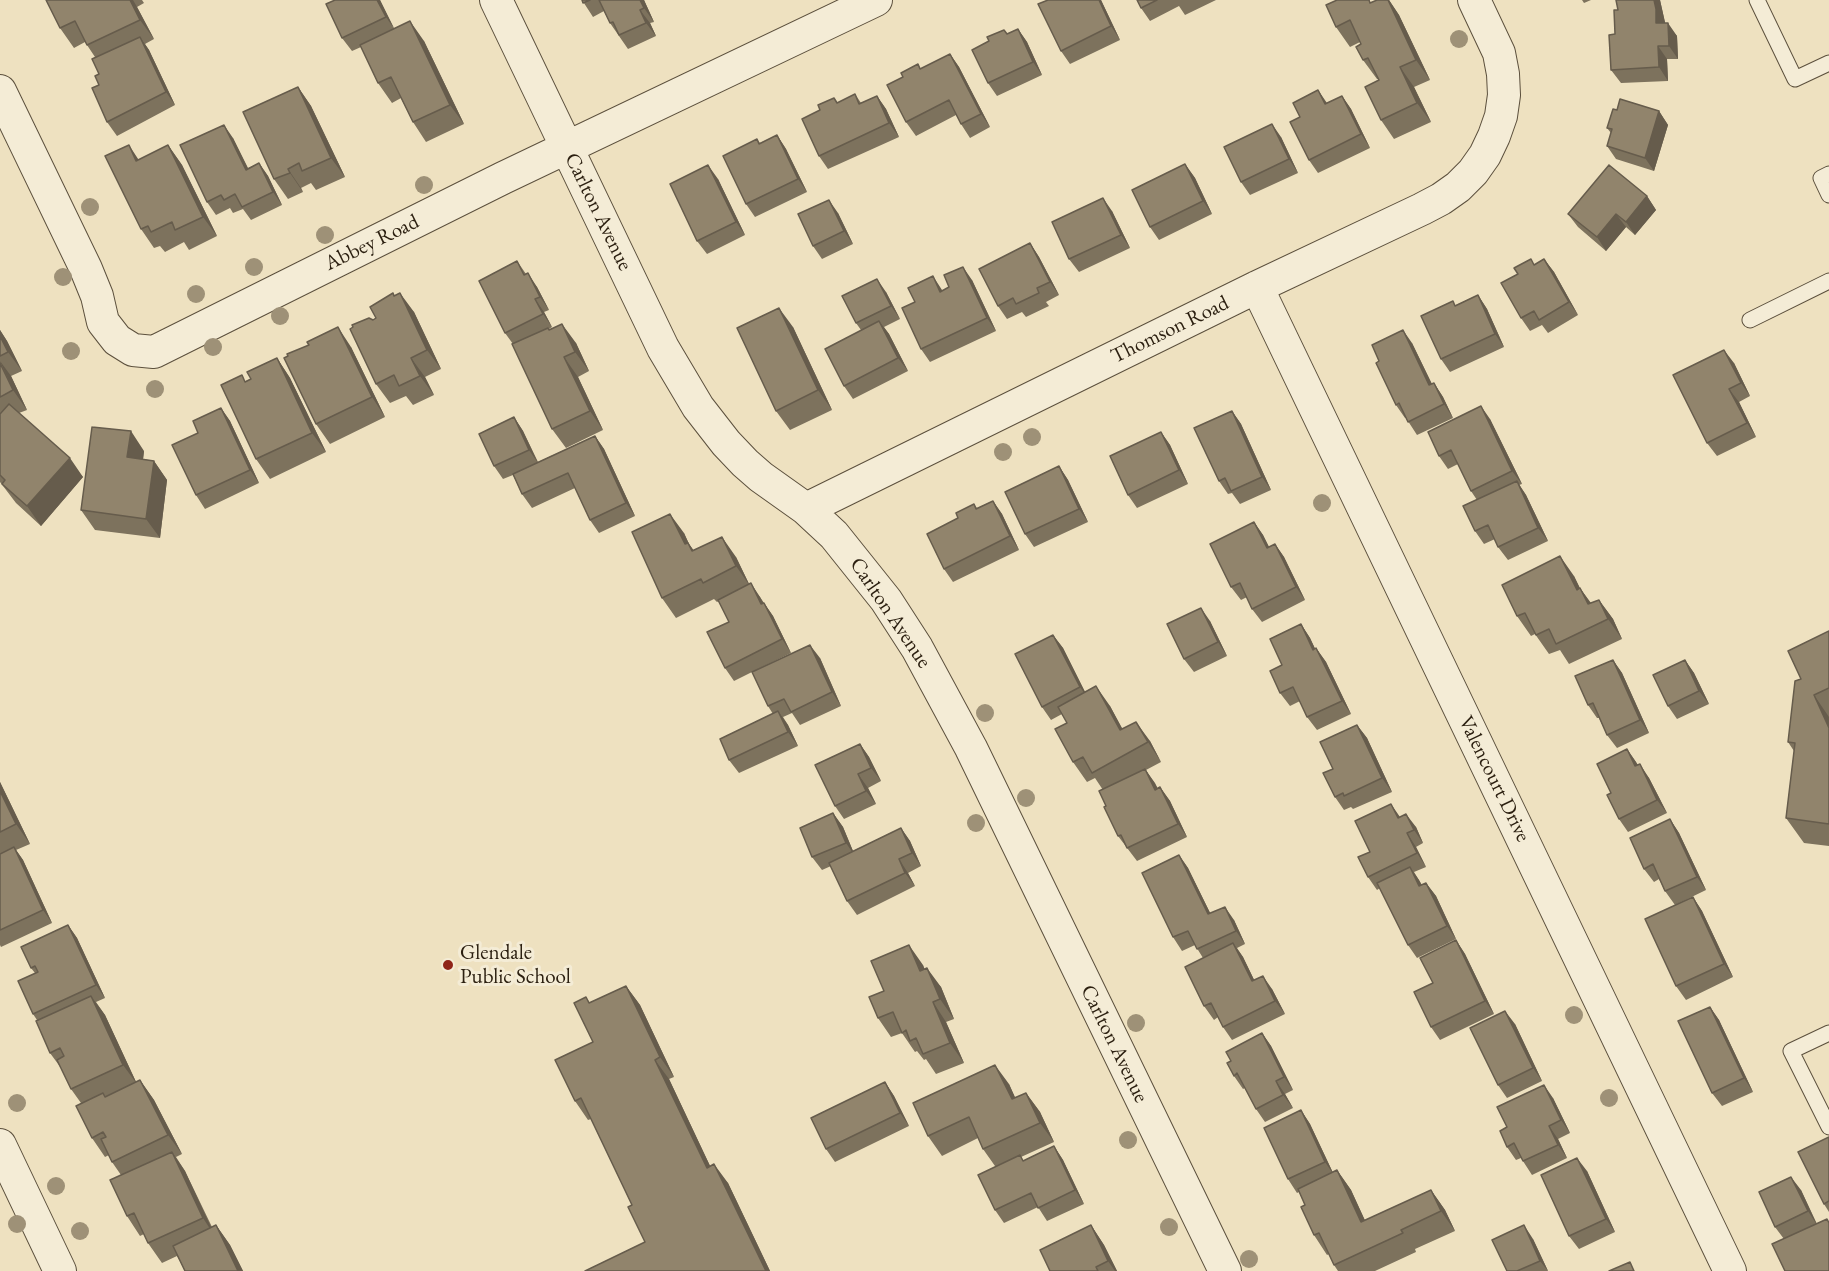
<!DOCTYPE html>
<html>
<head>
<meta charset="utf-8">
<style>
  body { margin:0 }
  canvas { display:block; background:#eee1c0 }
</style>
</head>
<body>
<canvas width="1829" height="1271"></canvas>
<script>
const ctx = document.querySelector('canvas').getContext('2d');
ctx.lineJoin = 'round';
function toPath(rows) {
  const path = new Path2D();
  for (const r of rows) {
    path.moveTo(r[0], r[1]);
    for (let i = 2; i < r.length; i += 2) path.lineTo(r[i], r[i + 1]);
  }
  return path;
}
function strokePath(path, color, width, dash) {
  ctx.strokeStyle = color;
  ctx.lineWidth = width;
  ctx.lineCap = dash ? 'butt' : 'round';
  ctx.setLineDash(dash || []);
  ctx.stroke(path);
}
function fill(path, color) {
  ctx.fillStyle = color;
  ctx.fill(path, 'evenodd');
}
function drawText(font, color, halo, rows, align = 'center') {
  ctx.font = font + ' "EB Garamond",serif';
  ctx.lineWidth = 6;
  ctx.setLineDash([]);
  ctx.textBaseline = 'middle';
  ctx.strokeStyle = halo;
  ctx.fillStyle = color;
  for (const [text, x, y, turn = 0] of rows) {
    ctx.save();
    ctx.translate(x, y);
    ctx.rotate((+turn || 0) * Math.PI / 180);
    ctx.textAlign = isNaN(turn) ? turn : align;
    if (halo) ctx.strokeText(text, 0, 0);
    ctx.fillText(text, 0, 0);
    ctx.restore();
  }
}
const service = toPath([
  [1757,0,1795,79,1829,63],
  [1829,174,1821,178,1829,195],
  [1750,320,1829,281],
  [1829,1033,1791,1051,1829,1127]
]);
const minor = toPath([
  [496,0,663,348,698,407,726,443,745,463,761,477,806,509,834,535,886,600,917,648,971,748,1225,1271],
  [0,91,86,269,97,296,103,322,117,340,133,350,154,352,503,178,876,0],
  [1257,287,1730,1271],
  [806,509,1257,287,1422,209,1441,199,1458,187,1473,172,1485,155,1494,136,1501,116,1504,95,1503,74,1499,53,1474,0],
  [0,1145,60,1271]
]);
strokePath(service, '#5c503d', 17);
strokePath(minor, '#5c503d', 34);
strokePath(service, '#f4ecd6', 15);
strokePath(minor, '#f4ecd6', 32);
ctx.fillStyle = '#9e9177';
for (const [x, y] of [
  [1459,39],
  [424,185],
  [90,207],
  [325,235],
  [254,267],
  [63,277],
  [196,294],
  [280,316],
  [213,347],
  [71,351],
  [155,389],
  [1032,437],
  [1003,452],
  [1322,503],
  [985,713],
  [1026,798],
  [976,823],
  [1574,1015],
  [1136,1023],
  [1609,1098],
  [17,1103],
  [1128,1140],
  [56,1186],
  [17,1224],
  [1169,1227],
  [80,1231],
  [1249,1259]
]) {
  ctx.beginPath();
  ctx.arc(x, y, 9, 0, 2 * Math.PI);
  ctx.fill();
}
fill(toPath([
  [46,0,142,0,144,3,137,7,154,39,145,44,149,50,175,105,117,136,107,122,99,85,99,74,95,57,85,42,74,48,60,28],
  [335,0,380,0,394,29,424,41,464,124,426,142,413,122,401,98,392,103,378,83,361,47,352,51,342,38],
  [582,0,644,0,654,22,650,23,656,36,628,49,610,23,604,11,593,17],
  [1048,0,1101,0,1120,40,1070,64,1061,51],
  [1137,0,1216,0,1185,15,1179,6,1150,21,1141,8],
  [1377,0,1389,0,1399,15,1430,80,1414,87,1431,122,1394,139,1381,120,1379,80,1378,79,1377,79,1363,60,1361,44,1360,42,1350,47,1336,27],
  [1582,0,1591,0,1584,3],
  [1616,0,1660,0,1665,23,1677,36,1678,59,1667,59,1668,81,1621,83,1611,70,1618,10],
  [1018,29,1027,42,1042,75,997,96,988,83,989,41,1004,30,1007,34],
  [950,54,959,67,990,127,970,138,961,124,956,115,916,136,906,122,903,77,918,64,921,69],
  [298,87,311,106,345,177,316,190,311,183,301,188,303,192,288,199,274,179],
  [1318,90,1327,103,1342,96,1351,109,1370,148,1318,173,1309,160,1300,117],
  [855,94,861,103,877,96,886,109,899,137,828,169,819,156,820,110,834,98,838,103],
  [1617,110,1659,111,1668,125,1654,171,1616,159,1607,146,1611,133,1607,128],
  [777,135,786,149,807,192,755,217,746,204,757,139,760,143],
  [1281,137,1298,173,1250,195,1241,182],
  [233,138,248,168,259,163,268,176,282,205,251,220,243,209,233,213,230,208,216,215,207,202],
  [168,145,182,165,217,236,189,250,184,242,165,252,160,246,154,248,141,229,139,160],
  [1185,164,1195,178,1212,214,1159,240,1150,227],
  [718,179,745,235,707,254,697,241],
  [1647,196,1656,210,1635,235,1626,227,1606,251,1578,227,1568,214],
  [1112,211,1130,248,1079,272,1069,259],
  [838,213,853,244,822,259,813,246],
  [1030,243,1039,257,1059,295,1046,302,1049,306,1026,317,1022,312,1007,319,998,306],
  [1544,259,1554,272,1578,315,1548,333,1542,325,1530,331,1521,318,1535,265],
  [517,261,526,274,537,287,549,310,544,312,552,327,549,329,576,343,589,371,578,377,603,430,566,448,552,429,513,344,505,333],
  [972,280,996,331,930,362,921,349,942,291],
  [886,292,900,319,884,327,889,334,908,371,853,399,844,386,861,330,856,323],
  [395,295,414,312,441,369,425,377,434,395,413,405,406,396,390,403,376,384,373,320,376,318],
  [1478,295,1487,309,1504,347,1450,372,1441,359,1456,305],
  [793,327,832,410,790,430,776,411],
  [0,330,7,341,22,371,11,376,27,410,19,413,83,477,41,526,16,503,0,482],
  [1412,343,1432,384,1434,383,1443,397,1453,418,1417,435,1406,418,1405,418,1396,405],
  [351,347,385,417,330,444,316,424],
  [277,358,290,378,326,452,270,479,256,459,246,381,251,379],
  [1734,363,1750,396,1739,402,1756,437,1717,456,1707,443],
  [221,408,230,421,259,483,205,509,196,495,198,433],
  [1232,411,1241,424,1271,490,1240,504,1232,493,1228,494,1219,481],
  [514,417,523,431,538,462,595,436,604,449,635,516,599,533,590,520,575,488,532,508,522,494,513,475,503,479,494,466],
  [1490,419,1522,484,1519,485,1526,495,1548,541,1508,560,1498,547,1495,539,1484,544,1475,531,1477,500,1471,491,1458,464,1448,469,1439,456],
  [1161,432,1170,445,1188,484,1137,508,1128,495],
  [144,451,143,459,154,461,167,480,160,538,95,530,81,510],
  [1059,466,1068,480,1088,522,1034,547,1025,534],
  [993,501,1002,514,1019,550,953,582,944,569,958,518,974,504,977,508],
  [1254,522,1263,535,1269,547,1275,544,1284,557,1305,600,1262,622,1252,609,1247,597,1241,600,1231,587],
  [684,533,689,544,694,551,736,557,749,584,760,597,764,603,773,616,791,653,756,670,820,658,841,706,800,725,792,713,783,717,788,725,798,746,739,773,729,760,773,714,768,706,752,672,734,681,725,668,729,622,719,601,717,602,714,599,676,618,662,598],
  [1574,576,1580,588,1591,603,1599,600,1613,619,1622,639,1569,664,1560,650,1549,654,1535,634,1531,636,1517,616],
  [1210,621,1227,656,1194,672,1184,659],
  [1301,624,1310,638,1315,649,1316,648,1326,662,1351,714,1317,730,1307,717,1300,701,1290,706,1280,693,1282,665],
  [1829,631,1829,846,1804,843,1786,818,1794,751,1788,742],
  [1053,635,1063,648,1085,692,1110,706,1122,729,1150,741,1161,762,1146,770,1158,789,1160,787,1170,801,1187,837,1137,861,1118,836,1106,806,1103,790,1095,778,1087,782,1073,762,1067,723,1062,714,1051,720,1042,707],
  [1613,660,1622,673,1649,733,1617,748,1607,735,1599,718,1597,718,1588,705],
  [1685,660,1694,673,1709,704,1677,719,1668,706],
  [1357,725,1367,738,1392,792,1353,809,1351,807,1344,810,1335,797,1333,769],
  [860,744,869,757,881,781,868,788,876,804,844,819,835,806],
  [1627,749,1638,765,1649,778,1667,813,1628,832,1619,819,1611,793],
  [0,782,30,844,16,850,23,860,52,923,1,947,0,945],
  [833,813,843,827,853,851,901,828,910,841,921,866,908,873,915,886,857,915,847,901,831,866,822,870,812,857],
  [1400,817,1416,827,1423,843,1416,847,1426,867,1414,872,1422,885,1426,883,1436,896,1456,939,1417,958,1408,945,1380,888,1377,890,1368,877,1370,852],
  [1670,819,1679,833,1706,890,1675,905,1665,891,1659,879,1654,882,1644,869],
  [1179,855,1188,868,1210,913,1234,920,1245,944,1237,948,1243,957,1254,980,1272,989,1285,1014,1232,1040,1223,1027,1218,1017,1214,1020,1204,1006,1203,958,1195,945,1182,951,1173,937],
  [1693,897,1702,911,1733,977,1686,1000,1676,986],
  [68,925,77,938,105,998,96,1002,105,1015,136,1082,140,1080,154,1100,182,1154,176,1157,185,1171,212,1227,216,1225,230,1245,243,1271,185,1271,177,1256,162,1263,148,1243,144,1234,140,1236,127,1216,121,1175,112,1162,109,1155,105,1157,92,1138,81,1103,71,1089,61,1068,50,1053,37,1020,33,1014,35,973,31,968],
  [1456,940,1465,954,1494,1014,1440,1040,1431,1027,1433,983],
  [923,965,924,969,941,987,954,1019,946,1022,964,1063,936,1074,926,1059,924,1060,917,1051,915,1052,902,1033,891,1037,878,1018,884,991],
  [626,986,640,1005,674,1077,669,1079,710,1166,728,1183,770,1271,585,1271,645,1242,632,1205,591,1119,588,1120,575,1101,593,1042,586,997,590,1003],
  [1710,1007,1719,1020,1753,1092,1722,1106,1712,1093],
  [1515,1024,1542,1081,1507,1098,1498,1085],
  [1262,1033,1271,1046,1293,1090,1285,1094,1293,1108,1265,1122,1256,1109,1245,1088,1243,1089,1234,1076,1231,1061],
  [885,1082,894,1096,909,1126,835,1162,826,1149],
  [1009,1084,1015,1098,1026,1093,1040,1112,1054,1142,1021,1157,1024,1161,1054,1146,1063,1160,1084,1204,1047,1221,1038,1207,1004,1223,995,1210,995,1166,983,1149,978,1138,942,1156,928,1136],
  [1553,1098,1570,1133,1558,1139,1567,1158,1532,1175,1521,1158,1516,1160,1507,1147,1507,1127],
  [1301,1110,1310,1124,1333,1173,1337,1170,1351,1190,1365,1221,1431,1190,1445,1210,1455,1231,1415,1249,1416,1252,1375,1271,1338,1271,1334,1265,1329,1254,1327,1255,1314,1235,1305,1205,1299,1192,1297,1193,1288,1179],
  [1829,1137,1829,1212,1824,1204],
  [1587,1171,1615,1232,1579,1249,1569,1236],
  [1801,1190,1817,1224,1784,1239,1775,1227],
  [1091,1225,1104,1245,1117,1271,1050,1271],
  [1533,1239,1548,1271,1507,1271]
]), '#7d725d');
fill(toPath([
  [130,0,133,0,137,7,154,39,140,20],
  [377,0,380,0,395,30,386,17],
  [640,0,644,0,654,22,644,8],
  [1099,0,1101,0,1120,40,1111,26],
  [1388,0,1389,0,1399,15,1430,80,1416,60],
  [1654,0,1660,0,1665,22,1666,36,1656,23],
  [640,10,650,23,656,36,646,23],
  [410,21,424,41,464,124,450,105],
  [1668,23,1677,36,1678,59,1669,46],
  [1018,29,1027,42,1042,75,1033,62],
  [140,37,149,50,175,105,166,92],
  [1658,46,1667,59,1668,81,1659,67],
  [950,54,959,67,990,127,981,114],
  [1400,67,1414,87,1431,122,1417,103],
  [298,87,311,106,345,177,331,158],
  [1318,90,1327,104,1325,104],
  [877,96,886,109,899,137,889,123],
  [1342,96,1351,109,1370,148,1361,134],
  [1659,111,1668,125,1654,171,1645,158],
  [1272,124,1281,137,1298,173,1289,159],
  [224,125,233,138,255,183,246,170],
  [777,135,786,149,807,192,798,179],
  [129,145,142,165,136,161],
  [168,145,182,165,217,236,203,217],
  [259,163,268,176,282,205,273,192],
  [1185,164,1195,178,1212,214,1203,201],
  [708,165,718,179,745,235,736,222],
  [288,169,301,188,303,192,290,173],
  [1647,196,1656,210,1635,235,1626,222],
  [1103,198,1112,211,1130,248,1121,235],
  [829,200,838,213,853,244,844,231],
  [1616,214,1626,227,1606,251,1597,237],
  [1030,243,1039,257,1059,295,1050,282],
  [1544,259,1554,272,1578,315,1569,302],
  [963,267,972,280,996,331,987,318],
  [528,273,537,287,549,310,540,297],
  [933,276,942,290,949,305,940,292],
  [877,279,886,292,900,319,891,306],
  [400,293,414,312,441,369,427,350],
  [1478,295,1487,309,1504,347,1495,334],
  [535,299,544,312,552,327,543,314],
  [779,308,793,327,832,410,818,390],
  [879,321,889,334,908,371,898,358],
  [562,324,576,343,589,371,575,352],
  [338,327,351,347,385,417,372,397],
  [0,330,7,341,22,371,8,352,0,336],
  [1403,330,1412,343,1439,399,1429,385],
  [1724,350,1734,363,1750,396,1741,383],
  [564,357,578,377,603,430,590,411],
  [277,358,290,378,326,452,312,433],
  [411,358,425,377,434,395,420,376],
  [0,361,11,376,27,410,13,390],
  [1434,383,1443,397,1453,418,1444,404],
  [1729,389,1739,402,1756,437,1747,423],
  [1481,406,1490,419,1522,484,1512,471],
  [221,408,230,421,259,483,250,470],
  [1232,411,1241,424,1271,490,1262,477],
  [514,417,523,431,538,463,529,450],
  [131,431,144,451,141,477,127,457],
  [1161,432,1170,445,1188,484,1179,470],
  [595,436,604,449,635,516,626,503],
  [70,458,83,477,41,526,27,506],
  [154,461,167,480,160,538,146,519],
  [1059,466,1068,480,1088,522,1079,509],
  [1517,481,1526,495,1548,541,1538,528],
  [993,501,1002,514,1019,550,1010,536],
  [670,514,684,533,689,544,702,562,685,544],
  [1254,522,1263,535,1276,561,1267,548],
  [722,537,736,557,750,586,736,566],
  [1275,544,1284,557,1305,600,1296,587],
  [1560,556,1574,576,1590,610,1577,590],
  [751,583,760,597,771,617,761,604],
  [1580,588,1594,608,1602,624,1588,604],
  [1599,600,1613,619,1622,639,1608,619],
  [764,603,773,616,791,653,782,639],
  [1201,608,1210,621,1227,656,1218,642],
  [1301,624,1310,638,1322,663,1313,650],
  [1053,635,1063,648,1089,700,1080,687],
  [810,645,820,658,841,706,832,692],
  [1316,648,1326,662,1351,714,1342,701],
  [1613,660,1622,673,1649,733,1640,720],
  [1685,660,1694,673,1709,704,1699,691],
  [1096,686,1110,706,1134,750,1120,730],
  [1814,695,1829,717,1829,728],
  [778,711,788,725,798,746,788,732],
  [1136,722,1150,741,1161,762,1148,742],
  [1357,725,1367,738,1392,792,1382,778],
  [860,744,869,757,881,781,871,768],
  [1627,749,1636,762,1645,780,1635,766],
  [1640,764,1649,778,1667,813,1657,800],
  [1145,769,1155,783,1165,803,1155,790],
  [858,774,868,788,876,804,866,791],
  [0,782,30,844,16,824,0,791],
  [1160,787,1170,801,1187,837,1178,824],
  [1391,804,1400,817,1398,818],
  [833,813,843,827,855,856,846,843],
  [1406,814,1416,827,1423,843,1414,830],
  [1670,819,1679,833,1706,890,1697,877],
  [901,828,910,841,921,866,912,853],
  [1407,833,1416,847,1426,867,1417,853],
  [14,847,23,860,52,923,43,910],
  [1179,855,1188,868,1217,927,1208,914],
  [899,859,908,873,915,886,905,873],
  [1410,867,1419,880,1429,900,1419,886],
  [1426,883,1436,896,1456,939,1447,926],
  [1693,897,1702,911,1733,977,1724,964],
  [1225,907,1234,920,1245,944,1236,931],
  [68,925,77,938,105,998,96,985],
  [1456,940,1465,954,1494,1014,1485,1001],
  [1233,943,1243,957,1261,994,1252,981],
  [909,945,923,965,933,990,920,971],
  [927,968,941,987,954,1019,940,999],
  [1263,976,1272,989,1285,1014,1275,1001],
  [626,986,640,1005,674,1077,660,1057],
  [91,996,105,1015,137,1084,123,1065],
  [933,1002,946,1022,964,1063,950,1043],
  [1710,1007,1719,1020,1753,1092,1744,1078],
  [1505,1011,1515,1024,1542,1081,1533,1068],
  [1262,1033,1271,1046,1293,1090,1284,1077],
  [655,1060,669,1079,720,1187,707,1168],
  [995,1065,1009,1084,1025,1119,1012,1099],
  [140,1080,154,1100,182,1154,168,1135],
  [1276,1081,1285,1094,1293,1108,1283,1095],
  [885,1082,894,1096,909,1126,900,1113],
  [1544,1085,1553,1098,1570,1133,1561,1120],
  [1026,1093,1040,1112,1054,1142,1040,1123],
  [1301,1110,1310,1124,1334,1175,1325,1162],
  [1549,1126,1558,1139,1567,1158,1558,1145],
  [1054,1146,1063,1160,1084,1204,1075,1190],
  [172,1152,185,1171,216,1238,203,1218],
  [1577,1158,1587,1171,1615,1232,1606,1219],
  [714,1164,728,1183,770,1271,766,1271],
  [1337,1170,1351,1190,1375,1242,1361,1222],
  [1791,1177,1801,1190,1817,1225,1808,1211],
  [1431,1190,1445,1210,1455,1231,1441,1211],
  [216,1225,230,1245,243,1271,238,1271],
  [1091,1225,1104,1245,1117,1271,1115,1271,1108,1261],
  [1524,1225,1533,1239,1548,1271,1540,1261]
]), '#665c4c');
const building = toPath([
  [46,0,130,0,140,20,87,45,75,21,60,28,46,0],
  [335,0,377,0,386,17,342,38,326,4,335,0],
  [582,0,590,0,583,3,582,0],
  [599,0,640,0,644,8,640,10,646,23,619,35,613,22,610,23,599,0],
  [1048,0,1099,0,1111,26,1061,51,1038,4,1048,0],
  [1137,0,1157,0,1141,8,1137,0],
  [1337,0,1369,0,1370,3,1377,0,1388,0,1416,60,1400,67,1417,103,1381,120,1365,87,1379,80,1368,58,1363,60,1356,47,1361,44,1350,20,1336,27,1326,5,1337,0],
  [1616,0,1654,0,1656,9,1656,23,1668,23,1669,46,1658,46,1659,67,1611,70,1609,35,1615,34,1614,10,1618,10,1616,0],
  [410,21,450,105,413,122,391,77,378,83,360,45,410,21],
  [1018,29,1033,62,988,83,972,50,989,41,987,37,1004,30,1007,34,1018,29],
  [140,37,166,92,107,122,92,88,99,85,95,76,99,74,92,59,140,37],
  [950,54,981,114,961,124,949,100,906,122,887,85,903,77,901,73,918,64,920,69,950,54],
  [298,87,331,158,302,171,299,163,288,169,290,173,274,179,243,112,298,87],
  [1318,90,1325,104,1342,96,1361,134,1309,160,1290,122,1300,117,1293,103,1318,90],
  [855,94,859,104,877,96,889,123,819,156,802,119,820,110,818,105,834,98,837,103,855,94],
  [1620,99,1659,111,1645,158,1607,146,1612,129,1607,128,1613,109,1617,110,1620,99],
  [1272,124,1289,159,1241,182,1224,147,1272,124],
  [224,125,246,170,259,163,273,192,242,207,235,194,224,200,221,195,207,202,180,145,224,125],
  [777,135,798,179,746,204,723,156,757,139,759,144,777,135],
  [129,145,136,161,168,145,203,217,175,230,172,222,151,232,148,226,141,229,105,156,129,145],
  [1185,164,1203,201,1150,227,1132,190,1185,164],
  [708,165,736,222,697,241,670,184,708,165],
  [1609,165,1647,196,1626,222,1616,214,1597,237,1568,214,1609,165],
  [1103,198,1121,235,1069,259,1052,222,1103,198],
  [829,200,844,231,813,246,798,214,829,200],
  [1030,243,1050,282,1037,288,1039,293,1016,304,1013,298,998,306,979,269,1030,243],
  [1531,259,1534,265,1544,259,1569,302,1539,320,1534,311,1521,318,1501,283,1518,274,1514,268,1531,259],
  [517,261,524,275,528,273,540,297,535,299,543,314,505,333,479,281,517,261],
  [963,267,987,318,921,349,902,308,915,302,908,288,933,276,940,292,949,287,944,275,963,267],
  [877,279,891,306,856,323,842,296,877,279],
  [393,293,394,296,400,293,427,350,411,358,420,376,399,386,394,375,376,384,350,329,353,327,352,325,369,318,373,320,376,318,370,307,393,293],
  [1478,295,1495,334,1441,359,1421,316,1453,301,1455,306,1478,295],
  [779,308,818,390,776,411,737,328,779,308],
  [879,321,898,358,844,386,825,349,879,321],
  [562,324,575,352,564,357,590,411,552,429,512,344,548,328,549,330,562,324],
  [338,327,372,397,316,424,284,358,288,356,287,354,309,345,307,342,338,327],
  [1403,330,1429,385,1434,383,1444,404,1408,422,1399,403,1396,405,1376,363,1379,361,1372,345,1403,330],
  [0,336,8,352,0,356,0,336],
  [1724,350,1741,383,1729,389,1747,423,1707,443,1673,375,1724,350],
  [277,358,312,433,256,459,221,385,242,375,245,382,251,379,247,372,277,358],
  [0,363,13,390,0,397,0,363],
  [9,404,70,458,27,506,2,484,5,480,0,475,0,414,9,404],
  [1481,406,1512,471,1471,491,1451,450,1439,456,1428,432,1481,406],
  [221,408,250,470,196,495,172,445,198,433,193,421,221,408],
  [1232,411,1262,477,1231,491,1225,478,1219,481,1194,428,1232,411],
  [514,417,529,450,494,466,479,434,514,417],
  [92,427,131,431,127,457,154,461,146,519,81,510,92,427],
  [1161,432,1179,470,1128,495,1110,456,1161,432],
  [595,436,626,503,590,520,568,473,522,494,513,474,595,436],
  [1059,466,1079,509,1025,534,1005,492,1059,466],
  [1517,481,1538,528,1498,547,1488,525,1475,531,1463,506,1517,481],
  [993,501,1010,536,944,569,927,534,958,518,956,513,974,504,976,509,993,501],
  [670,514,685,544,688,543,692,551,722,537,736,566,703,583,701,579,662,598,632,532,670,514],
  [1254,522,1267,548,1275,544,1296,587,1252,609,1240,583,1231,587,1210,544,1254,522],
  [1560,556,1577,590,1580,588,1588,604,1599,600,1608,619,1556,644,1549,629,1536,635,1525,613,1517,616,1502,585,1560,556],
  [751,583,761,604,764,603,782,639,725,668,707,632,729,622,718,600,751,583],
  [1201,608,1218,642,1184,659,1167,624,1201,608],
  [1301,624,1313,650,1316,648,1342,701,1307,717,1293,687,1280,693,1270,671,1282,665,1270,639,1301,624],
  [1829,631,1829,688,1814,695,1829,728,1829,824,1786,818,1795,743,1788,742,1795,681,1801,679,1788,651,1829,631],
  [1053,635,1080,687,1042,707,1015,654,1053,635],
  [810,645,832,692,791,712,784,699,768,706,752,672,810,645],
  [1613,660,1640,720,1607,735,1593,703,1588,705,1575,676,1613,660],
  [1685,660,1699,691,1668,706,1653,675,1685,660],
  [1096,686,1120,730,1136,722,1148,742,1092,773,1083,757,1073,762,1055,729,1067,723,1058,707,1096,686],
  [778,711,788,732,729,760,720,739,778,711],
  [1357,725,1382,778,1344,796,1343,793,1335,797,1323,773,1333,769,1320,742,1357,725],
  [860,744,871,768,858,774,866,791,835,806,815,765,860,744],
  [1627,749,1635,766,1640,764,1657,800,1619,819,1607,795,1611,793,1597,764,1627,749],
  [1145,769,1155,790,1160,787,1178,824,1127,848,1121,835,1118,836,1104,807,1106,806,1099,791,1145,769],
  [0,791,16,824,0,832,0,791],
  [1391,804,1398,818,1406,814,1414,830,1407,833,1417,853,1368,877,1358,857,1370,852,1355,821,1391,804],
  [833,813,846,843,812,857,800,828,833,813],
  [1670,819,1697,877,1665,891,1653,864,1644,869,1630,838,1670,819],
  [901,828,912,853,899,859,905,873,847,901,829,863,901,828],
  [14,847,43,910,0,930,0,854,14,847],
  [1179,855,1208,914,1225,907,1236,931,1197,949,1188,931,1173,937,1142,873,1179,855],
  [1410,867,1419,886,1426,883,1447,926,1408,945,1377,883,1410,867],
  [1693,897,1724,964,1676,986,1645,919,1693,897],
  [68,925,96,985,33,1014,18,981,38,972,35,966,31,968,21,947,68,925],
  [1456,940,1485,1001,1431,1027,1414,992,1433,983,1420,958,1456,940],
  [1233,943,1252,981,1263,976,1275,1001,1223,1027,1211,1003,1204,1006,1185,967,1233,943],
  [909,945,920,971,927,968,940,999,933,1002,950,1043,923,1054,916,1038,910,1041,906,1030,902,1033,893,1012,878,1018,869,997,884,991,871,961,909,945],
  [626,986,660,1057,655,1060,707,1168,714,1164,766,1271,585,1271,645,1242,628,1207,632,1205,581,1098,575,1101,555,1060,593,1042,574,1003,586,997,589,1003,626,986],
  [91,996,123,1065,71,1089,57,1060,64,1056,60,1048,50,1053,36,1021,91,996],
  [1710,1007,1744,1078,1712,1093,1678,1021,1710,1007],
  [1505,1011,1533,1068,1498,1085,1470,1028,1505,1011],
  [1262,1033,1284,1077,1276,1081,1283,1095,1256,1109,1237,1073,1234,1076,1227,1063,1231,1061,1226,1052,1262,1033],
  [995,1065,1012,1099,1026,1093,1040,1123,983,1149,969,1117,928,1136,913,1103,995,1065],
  [140,1080,168,1135,112,1162,101,1139,106,1137,103,1132,92,1138,76,1106,103,1093,105,1097,140,1080],
  [885,1082,900,1113,826,1149,811,1118,885,1082],
  [1544,1085,1561,1120,1549,1126,1558,1145,1523,1161,1514,1143,1507,1147,1500,1131,1507,1127,1497,1107,1544,1085],
  [1301,1110,1325,1162,1288,1179,1264,1128,1301,1110],
  [1829,1137,1829,1201,1824,1204,1798,1152,1829,1137],
  [1054,1146,1075,1190,1038,1208,1031,1193,995,1210,978,1175,1020,1155,1023,1161,1054,1146],
  [172,1152,203,1218,148,1243,134,1213,127,1216,110,1180,172,1152],
  [1577,1158,1606,1219,1569,1236,1541,1175,1577,1158],
  [1337,1170,1361,1222,1431,1190,1441,1211,1401,1230,1403,1233,1334,1265,1319,1233,1314,1235,1301,1207,1305,1205,1298,1189,1337,1170],
  [1791,1177,1808,1211,1775,1227,1759,1192,1791,1177],
  [1827,1219,1829,1223,1829,1271,1785,1271,1772,1244,1827,1219],
  [216,1225,238,1271,185,1271,173,1246,216,1225],
  [1091,1225,1108,1261,1096,1267,1098,1271,1050,1271,1040,1250,1091,1225],
  [1524,1225,1540,1261,1517,1271,1507,1271,1492,1240,1524,1225],
  [1630,1262,1634,1271,1609,1271,1630,1262]
]);
fill(building, '#91846c');
strokePath(building, '#665c4c', 1.5);
for (const [x, y, r, color] of [
  [448,965,6,"#8f2418"]
]) {
  const dot = new Path2D();
  dot.arc(x, y, r, 0, 2 * Math.PI);
  ctx.fillStyle = color;
  ctx.fill(dot);
  strokePath(dot, '#f4ecd6', 2);
}
drawText('21px', '#2c2011', '#f4ecd6', [
  ["Carlton Avenue",598,212,64],
  ["Abbey Road",372,243,-26],
  ["Thomson Road",1170,330,-26],
  ["Carlton Avenue",890,613,56],
  ["Valencourt Drive",1494,779,64],
  ["Carlton Avenue",1114,1044,64]
]);
drawText('21px', '#2c2011', '#f4ecd6', [
  ["Glendale",460,953],
  ["Public School",460,977]
], 'left');
</script>
</body>
</html>
